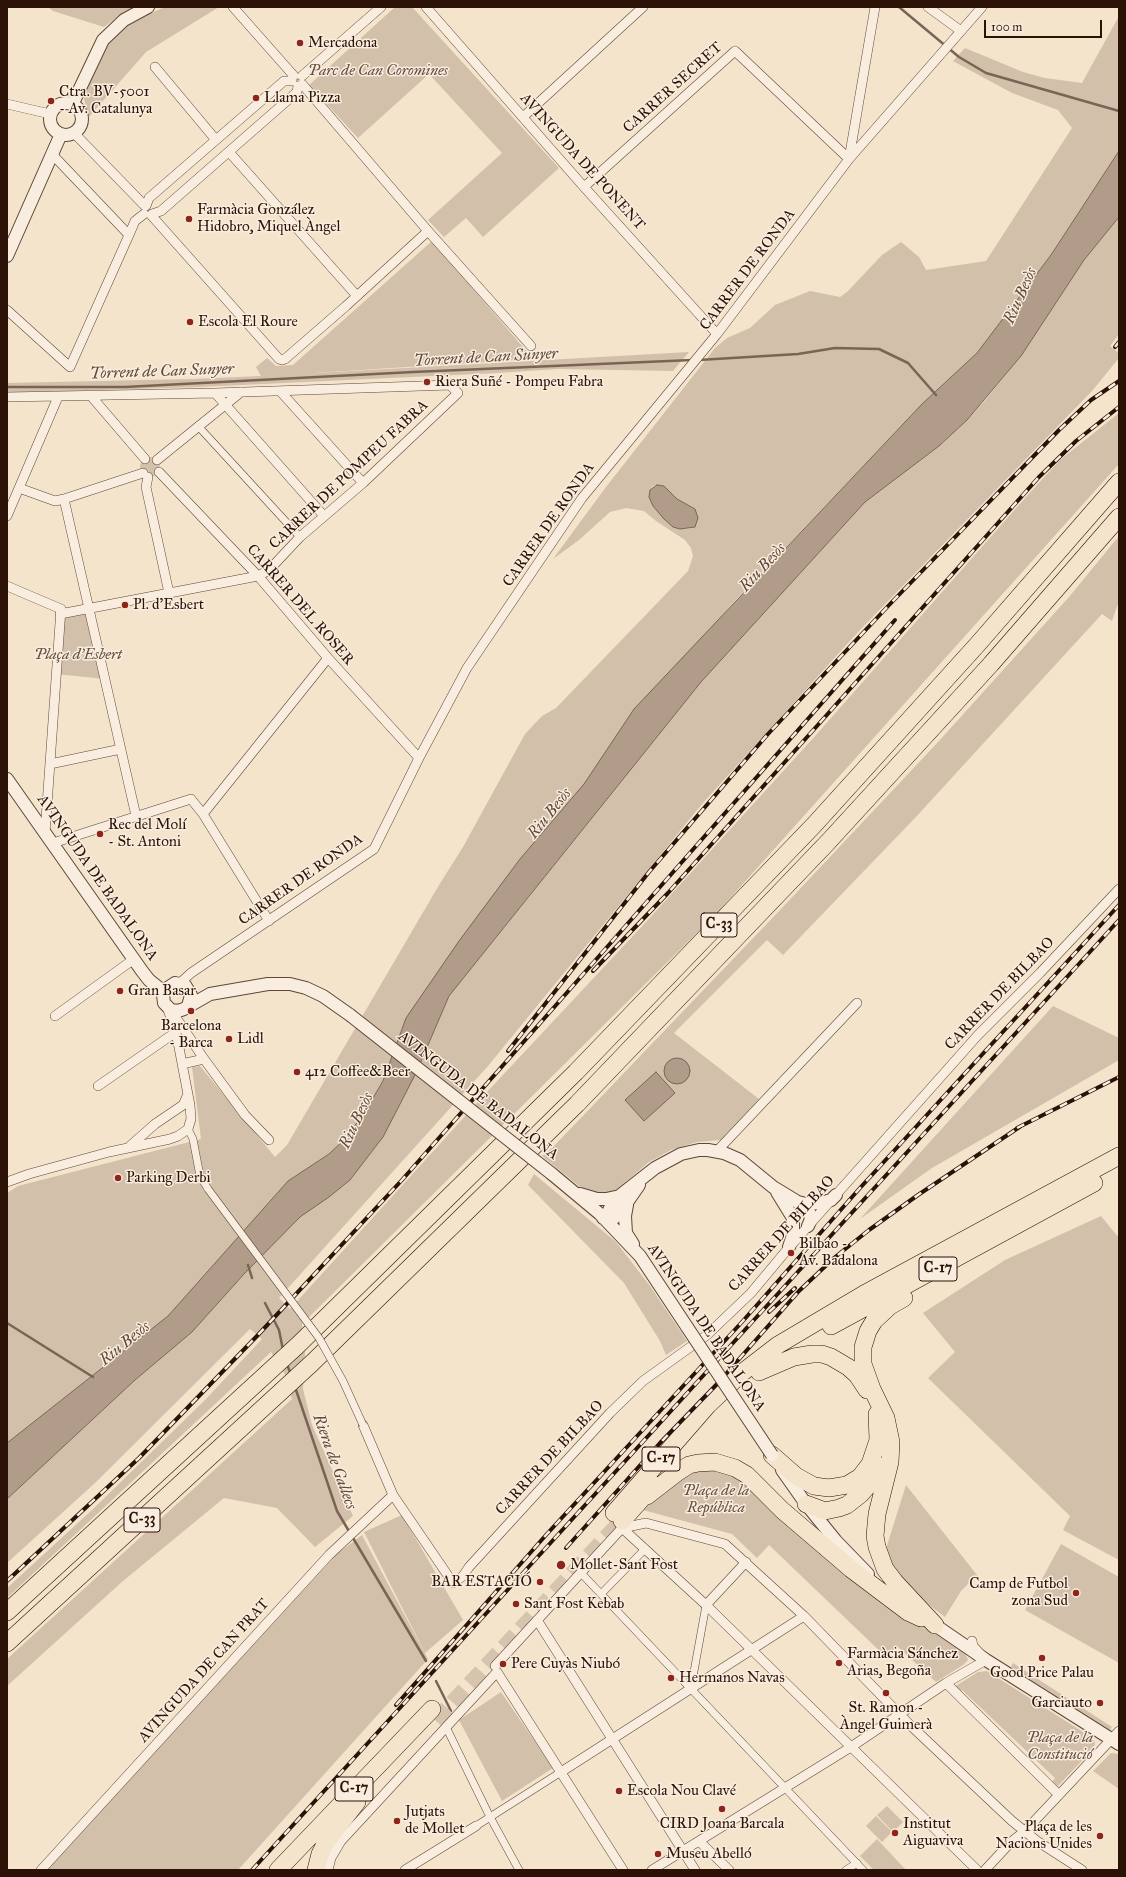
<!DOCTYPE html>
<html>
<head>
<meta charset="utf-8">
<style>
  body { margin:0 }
  #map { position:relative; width:1126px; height:1877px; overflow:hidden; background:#f4e4cc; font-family:"IM FELL Great Primer",serif }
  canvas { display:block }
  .frame { position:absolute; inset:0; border:8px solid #2c1106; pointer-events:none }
  .scale { position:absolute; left:984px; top:20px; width:118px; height:18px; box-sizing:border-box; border:2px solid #2c1106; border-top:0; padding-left:5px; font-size:12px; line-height:14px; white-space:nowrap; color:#2c1106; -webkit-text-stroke:3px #f8edde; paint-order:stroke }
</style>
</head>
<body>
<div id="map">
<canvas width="1126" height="1877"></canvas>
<div class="frame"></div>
<div class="scale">100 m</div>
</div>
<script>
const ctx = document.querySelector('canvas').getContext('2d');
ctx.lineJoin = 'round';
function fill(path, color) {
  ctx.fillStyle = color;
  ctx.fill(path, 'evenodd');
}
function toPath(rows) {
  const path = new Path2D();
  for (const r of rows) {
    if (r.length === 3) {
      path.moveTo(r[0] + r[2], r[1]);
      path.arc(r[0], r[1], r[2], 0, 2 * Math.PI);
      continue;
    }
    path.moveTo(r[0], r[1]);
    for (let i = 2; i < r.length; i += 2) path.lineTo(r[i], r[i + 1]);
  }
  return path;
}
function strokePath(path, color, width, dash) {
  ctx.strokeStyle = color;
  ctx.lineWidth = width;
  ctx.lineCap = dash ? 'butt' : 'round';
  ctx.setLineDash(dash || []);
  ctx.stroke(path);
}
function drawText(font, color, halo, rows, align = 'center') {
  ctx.font = font + ' "IM FELL Great Primer",serif';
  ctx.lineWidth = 3;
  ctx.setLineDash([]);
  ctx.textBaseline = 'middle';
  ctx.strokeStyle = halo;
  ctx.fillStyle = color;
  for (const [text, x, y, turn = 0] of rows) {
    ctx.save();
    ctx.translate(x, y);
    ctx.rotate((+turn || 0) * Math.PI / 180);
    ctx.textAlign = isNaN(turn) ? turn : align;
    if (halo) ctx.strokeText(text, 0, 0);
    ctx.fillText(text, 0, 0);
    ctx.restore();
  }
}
fill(toPath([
  [48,7,135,7,120,15,104,27,53,11],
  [165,7,219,7,146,52,88,118,83,93,113,34,135,20],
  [395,7,412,7,559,168,483,237,466,218,444,237,428,220,502,153,429,74,358,138,309,85],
  [1119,16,1119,151,1051,255,977,353,922,404,730,606,584,785,520,859,403,1025,389,1066,383,1081,366,1110,346,1138,329,1154,288,1181,168,1316,7,1443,7,1193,18,1186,201,1139,192,1067,200,1066,275,1157,287,1145,439,885,463,847,525,734,542,716,556,708,688,571,693,556,691,548,685,540,656,521,644,511,626,508,610,512,579,540,553,559,606,487,715,348,727,338,750,328,775,305,810,291,840,297,847,292,882,255,901,242,919,257,926,270,986,261,1072,128,1058,110,1012,93,953,61,965,48,1023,72,1045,78,1082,83],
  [657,485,664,486,677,499,695,509,693,528,683,529,673,527,655,508,649,493,652,487],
  [1119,217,1119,334,1110,346,1119,353,1119,358,1092,391,859,631,702,804,488,1066,279,1298,290,1309,487,1092,646,922,816,735,1025,498,1060,460,1119,413,1119,464,716,914,302,1324,305,1353,303,1389,312,1425,353,1516,315,1547,277,1508,224,1498,123,1581,7,1686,7,1659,292,1399,286,1376,271,1352,7,1598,7,1588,92,1510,206,1399,262,1339,250,1329,95,1483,7,1563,7,1499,135,1380,192,1332,244,1274,300,1216,329,1197,350,1180,378,1144,416,1073,449,996,496,938,701,682,865,502,939,446,967,420,986,399,1021,356,1084,260],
  [432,241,528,353,543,352,548,358,298,374,689,352,673,371,557,369,497,373,199,387,7,393,7,383,192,379,261,376,256,367,267,358,276,366,293,365],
  [150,467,10],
  [1119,536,1119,601,1112,621,1102,614,915,818,783,955,767,940,674,1033,759,1099,721,1140,697,1142,671,1150,649,1162,615,1191,604,1194,585,1191,542,1156,553,1147,781,909,939,741,1069,597],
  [85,609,105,679,56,674,60,618],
  [1053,1006,1119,1038,1119,1060,932,1168,860,1219],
  [534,1174,616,1242,650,1286,687,1341,666,1355,660,1341,624,1283,528,1185],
  [1101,1216,1119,1238,1119,1560,1063,1530,1070,1516,928,1378,955,1352,923,1313,1005,1260],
  [707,1469,728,1472,751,1487,883,1599,965,1654,968,1660,963,1665,936,1682,897,1646,886,1657,769,1545,757,1558,732,1534,643,1510,685,1476],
  [906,1485,977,1575,961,1591,945,1617,908,1589,891,1565,885,1552],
  [402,1515,463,1620,425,1653,364,1532],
  [362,1535,428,1659,238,1870,46,1870,338,1553],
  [1061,1544,1119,1577,1119,1663,1025,1610],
  [1013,1663,1112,1727,1110,1730,1011,1667],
  [987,1671,1094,1739,1095,1744,1093,1749,1057,1787,1052,1782,1055,1778,962,1690,960,1692,954,1687,978,1672],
  [501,1692,553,1768,502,1801,459,1720],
  [1111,1753,1119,1754,1119,1789,1093,1771],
  [887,1806,903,1822,893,1832,877,1815],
  [876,1816,892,1832,882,1842,866,1826],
  [877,1839,906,1870,874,1870,860,1856]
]), '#d2c0aa');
const water = toPath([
  [1119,151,1119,217,1084,260,1021,356,967,420,939,446,865,502,701,682,449,996,416,1073,383,1137,350,1180,329,1197,300,1217,244,1274,192,1332,135,1380,7,1499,7,1443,168,1316,288,1181,329,1154,346,1138,366,1110,383,1081,406,1018,459,941,520,859,584,784,634,709,922,404,977,353,1051,255,1119,151],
  [657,485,664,486,677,499,695,509,698,518,695,527,680,529,673,527,664,519,653,506,649,497,650,490,657,485],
  [677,1071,13],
  [656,1072,675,1093,644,1121,625,1100,656,1072]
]);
fill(water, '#b09c89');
strokePath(water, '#7b6455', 1);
strokePath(toPath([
  [899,7,959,57,986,73,1119,111],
  [699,360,798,354,835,348,879,349,908,363,936,395],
  [7,387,125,387,413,372,692,360],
  [248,1265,252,1278],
  [265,1303,279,1330,283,1350],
  [7,1323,93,1377],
  [287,1364,291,1375],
  [295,1387,337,1511,426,1661],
  [436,1681,451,1711]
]), '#7b6455', 2.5);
strokePath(toPath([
  [436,1721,622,1521]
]), '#d6c4ae', 17, [17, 8]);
const pedestrian = toPath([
  [198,426,300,537],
  [188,1129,193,1139,200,1176,208,1189],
  [581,1573,863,1870],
  [601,1594,645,1549],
  [691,1688,706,1605],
  [448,1731,490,1817,519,1870],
  [476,1826,561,1772],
  [846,1870,857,1863]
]);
const minor = toPath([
  [233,7,294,76],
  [426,7,584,187,717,334],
  [928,7,961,31],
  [155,67,216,140],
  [302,76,381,7],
  [302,84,428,231,531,346],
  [7,104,50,114],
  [523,117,643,7],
  [74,133,145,206],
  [229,152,357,296],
  [51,153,129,235],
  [849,159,875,7],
  [584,187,735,51,849,159],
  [146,206,149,198,284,81,292,81],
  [152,214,161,211,297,92,298,86],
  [151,215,279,359,282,360,285,359,346,306,428,231],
  [7,310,70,367,129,235,135,221,144,214],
  [280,391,363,483],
  [215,393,324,516],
  [91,396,145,459],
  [7,397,215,393,450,385,458,393,363,483,300,537,269,570,258,576,60,614],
  [157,460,241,392],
  [159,472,258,576,328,658,419,758],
  [148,477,146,487,169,593],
  [19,488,55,501,64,499,143,473],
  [64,499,136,816],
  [7,516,58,397],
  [7,586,61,609,45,833],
  [50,764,121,749],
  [203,814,269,921],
  [53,843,191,799,203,814,328,658],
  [180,983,191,973,374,849,419,758,467,668,582,498,717,334,849,159,982,7],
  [55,1016,134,959],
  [177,1019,204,1059,245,1115,269,1140],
  [182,1064,204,1059],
  [98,1086,176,1032],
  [130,1146,155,1124,183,1105,187,1096],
  [717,1151,857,1003],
  [7,1182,29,1174,109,1152,170,1139,178,1136,188,1129,191,1119,190,1105,176,1032,167,1007],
  [363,1425,393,1495,453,1583,463,1576,469,1567,610,1413,643,1381,707,1335,751,1293,786,1251,978,1035,1040,973,1119,889],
  [622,1528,646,1523,725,1544,804,1616,909,1724,1012,1821,1037,1841,1082,1870],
  [622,1528,706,1605,977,1870],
  [706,1605,746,1562],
  [537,1620,695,1870],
  [495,1666,622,1528],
  [946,1683,1059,1795],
  [561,1772,804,1616],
  [700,1842,729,1870],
  [41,1870,329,1555,393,1495],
  [328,1870,331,1858,341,1841,497,1672,623,1870],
  [405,1870,476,1826],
  [652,1870,851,1747,946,1683,986,1660,973,1646,972,1641],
  [985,1870,1011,1842,1025,1831,1119,1731]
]);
const tertiary = toPath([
  [66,119,16],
  [73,103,103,40,124,20,148,7],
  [7,256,61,134],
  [7,779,142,971,149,980,164,992],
  [188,1006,191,995,185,985,175,983,166,989,163,995,164,1003,171,1010,178,1011,184,1009,210,994,268,984,290,984,306,988,323,996,350,1015],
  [552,1174,600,1214,640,1256,687,1327],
  [777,1192,793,1218,793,1235,789,1247],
  [580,1194,597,1199,606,1199,620,1196],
  [798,1202,806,1204,821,1203,831,1200,836,1195],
  [627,1205,625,1216,626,1233,633,1244],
  [603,1218,614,1218,619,1214,639,1185],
  [608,1222,607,1215,613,1201,655,1168,681,1154,699,1150,708,1150,724,1153,740,1160,773,1187,796,1201,809,1212,811,1219,808,1226],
  [782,1470,806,1504,836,1541,868,1574],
  [929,1621,986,1660,1119,1744]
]);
const motorway = toPath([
  [904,1298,890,1306,874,1321,868,1331,863,1347,863,1364,872,1389,886,1418,891,1442,890,1462,877,1514,875,1536,877,1547,885,1569,895,1582,935,1625],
  [831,1326,1094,1183],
  [759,1372,794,1357,812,1354,822,1354,831,1357,848,1367,857,1375,867,1390],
  [772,1455,796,1476,814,1486,829,1488,847,1485,860,1477,870,1464,878,1440,877,1414],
  [647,1496,678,1472,689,1465,698,1463,715,1462,735,1468,747,1475,782,1510,851,1569,908,1612,921,1618],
  [806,1504,825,1511,839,1508,847,1505,861,1494,867,1487,879,1466],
  [614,1513,708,1405,743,1372,778,1345,864,1294,1119,1156],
  [622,1521,654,1485],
  [7,1612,298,1345,576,1072,814,825,977,645,1119,482],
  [7,1643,312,1363,577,1104,828,842,991,664,1119,517],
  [278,1870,432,1709],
  [316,1870,320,1854,326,1842,357,1802]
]);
strokePath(pedestrian, '#5e4638', 8);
strokePath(minor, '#5e4638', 10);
strokePath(tertiary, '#5e4638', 14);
strokePath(motorway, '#2c1106', 18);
strokePath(pedestrian, '#f8edde', 7);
strokePath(minor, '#f8edde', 9);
strokePath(tertiary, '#f8edde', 12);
strokePath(motorway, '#f4e4cc', 17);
const rail = toPath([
  [1115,347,1119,342],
  [593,971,668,893,1039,477,1076,441,1119,407],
  [508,1051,649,872,768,734,891,603,1059,430,1091,400,1119,381],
  [1017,1128,1119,1077],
  [769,1312,795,1288],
  [566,1548,660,1443,718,1383,799,1291,834,1258,869,1230,918,1195,1021,1126],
  [7,1581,139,1458,257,1336,402,1180,895,620],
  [396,1705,546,1535,742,1322,860,1188,1119,905],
  [252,1870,1119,920]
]);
strokePath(rail, '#2c1106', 4);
strokePath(rail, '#f8edde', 2.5, [8]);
const pedestrianBridge = toPath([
  [208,1189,319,1338,343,1381,363,1425]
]);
const tertiaryBridge = toPath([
  [350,1015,552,1174],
  [687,1327,772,1455]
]);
strokePath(pedestrianBridge, '#5e4638', 8, []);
strokePath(tertiaryBridge, '#5e4638', 14, []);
strokePath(pedestrianBridge, '#f8edde', 7);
strokePath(tertiaryBridge, '#f8edde', 12);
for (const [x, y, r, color] of [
  [300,43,4,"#8f2418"],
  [256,98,4,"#8f2418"],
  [51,101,4,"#8f2418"],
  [189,219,4,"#8f2418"],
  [190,322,4,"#8f2418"],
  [427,382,4,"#8f2418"],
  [125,605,4,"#8f2418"],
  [100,834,4,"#8f2418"],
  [120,991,4,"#8f2418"],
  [191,1011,4,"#8f2418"],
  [229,1039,4,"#8f2418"],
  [297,1072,4,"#8f2418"],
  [118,1178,4,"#8f2418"],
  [791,1253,4,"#8f2418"],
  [561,1565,5,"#8f2418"],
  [540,1582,4,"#8f2418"],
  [1076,1593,4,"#8f2418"],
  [516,1604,4,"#8f2418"],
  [1042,1658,4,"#8f2418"],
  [839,1663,4,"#8f2418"],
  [503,1664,4,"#8f2418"],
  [671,1678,4,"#8f2418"],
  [886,1693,4,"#8f2418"],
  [1100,1703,4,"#8f2418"],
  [619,1791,4,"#8f2418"],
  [722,1809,4,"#8f2418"],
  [397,1821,4,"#8f2418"],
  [895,1833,4,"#8f2418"],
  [1100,1836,4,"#8f2418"],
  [658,1854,4,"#8f2418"]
]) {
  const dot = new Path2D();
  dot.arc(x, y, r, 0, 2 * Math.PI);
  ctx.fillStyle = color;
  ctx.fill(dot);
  strokePath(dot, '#f8edde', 1.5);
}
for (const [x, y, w] of [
  [719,925,36],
  [938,1269,38],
  [661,1459,38],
  [142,1520,36],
  [354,1789,38]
]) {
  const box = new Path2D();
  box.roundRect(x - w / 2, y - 12, w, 24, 3);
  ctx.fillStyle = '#f8edde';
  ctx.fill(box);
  strokePath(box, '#2c1106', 1);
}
drawText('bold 14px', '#2c1106', null, [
  ["C-33",719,925],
  ["C-17",938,1269],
  ["C-17",661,1459],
  ["C-33",142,1520],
  ["C-17",354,1789]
]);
drawText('15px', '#2c1106', '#f8edde', [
  ["Mercadona",308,43],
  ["Ctra. BV-5001",59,92],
  ["- Av. Catalunya",59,109],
  ["Llama Pizza",264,98],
  ["Farmàcia González",197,210],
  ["Hidobro, Miquel Àngel",197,227],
  ["Escola El Roure",198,322],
  ["Riera Suñé - Pompeu Fabra",435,382],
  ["Pl. d'Esbert",133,605],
  ["Rec del Molí",108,825],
  ["- St. Antoni",108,842],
  ["Gran Basar",128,991],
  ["Barcelona",191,1026,"center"],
  ["- Barca",191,1043,"center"],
  ["Lidl",237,1039],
  ["412 Coffee&Beer",305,1072],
  ["Parking Derbi",126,1178],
  ["Bilbao -",799,1244],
  ["Av. Badalona",799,1261],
  ["Mollet-Sant Fost",570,1565],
  ["BAR ESTACIÓ",532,1582,"right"],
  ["Camp de Futbol",1068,1584,"right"],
  ["zona Sud",1068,1601,"right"],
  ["Sant Fost Kebab",524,1604],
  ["Farmàcia Sánchez",847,1654],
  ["Arias, Begoña",847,1671],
  ["Pere Cuyàs Niubó",511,1664],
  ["Good Price Palau",1042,1673,"center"],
  ["Hermanos Navas",679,1678],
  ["Garciauto",1092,1703,"right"],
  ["St. Ramon -",886,1708,"center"],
  ["Àngel Guimerà",886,1725,"center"],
  ["Escola Nou Clavé",627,1791],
  ["Jutjats",405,1812],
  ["de Mollet",405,1829],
  ["CIRD Joana Barcala",722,1824,"center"],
  ["Institut",903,1824],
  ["Aiguaviva",903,1841],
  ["Plaça de les",1092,1827,"right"],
  ["Nacions Unides",1092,1844,"right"],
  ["Museu Abelló",666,1854]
], 'left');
drawText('italic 15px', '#664e3f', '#f8edde', [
  ["Parc de Can Coromines",378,71],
  ["Plaça d'Esbert",78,655],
  ["Plaça de la",716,1491],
  ["República",716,1508],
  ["Plaça de la",1060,1738],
  ["Constitució",1060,1755]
]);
drawText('15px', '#2c1106', '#f8edde', [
  ["CARRER SECRET",673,88,-42],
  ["AVINGUDA DE PONENT",582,162,48],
  ["CARRER DE RONDA",748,270,-53],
  ["CARRER DE POMPEU FABRA",349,475,-43],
  ["CARRER DE RONDA",549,525,-55],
  ["CARRER DEL ROSER",300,605,49],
  ["AVINGUDA DE BADALONA",97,878,55],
  ["CARRER DE RONDA",301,880,-35],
  ["CARRER DE BILBAO",1000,994,-46],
  ["AVINGUDA DE BADALONA",478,1096,38],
  ["CARRER DE BILBAO",782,1234,-48],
  ["AVINGUDA DE BADALONA",706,1328,56],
  ["CARRER DE BILBAO",550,1458,-47],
  ["AVINGUDA DE CAN PRAT",204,1671,-48]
]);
drawText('italic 16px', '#61493a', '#f8edde', [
  ["Riu Besòs",1021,296,-66],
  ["Torrent de Can Sunyer",486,358,-3],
  ["Torrent de Can Sunyer",162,372,-2],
  ["Riu Besòs",763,568,-47],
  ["Riu Besòs",550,814,-51],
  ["Riu Besòs",357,1121,-65],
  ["Riu Besòs",125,1344,-39],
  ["Riera de Gallecs",334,1462,70]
]);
</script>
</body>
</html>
